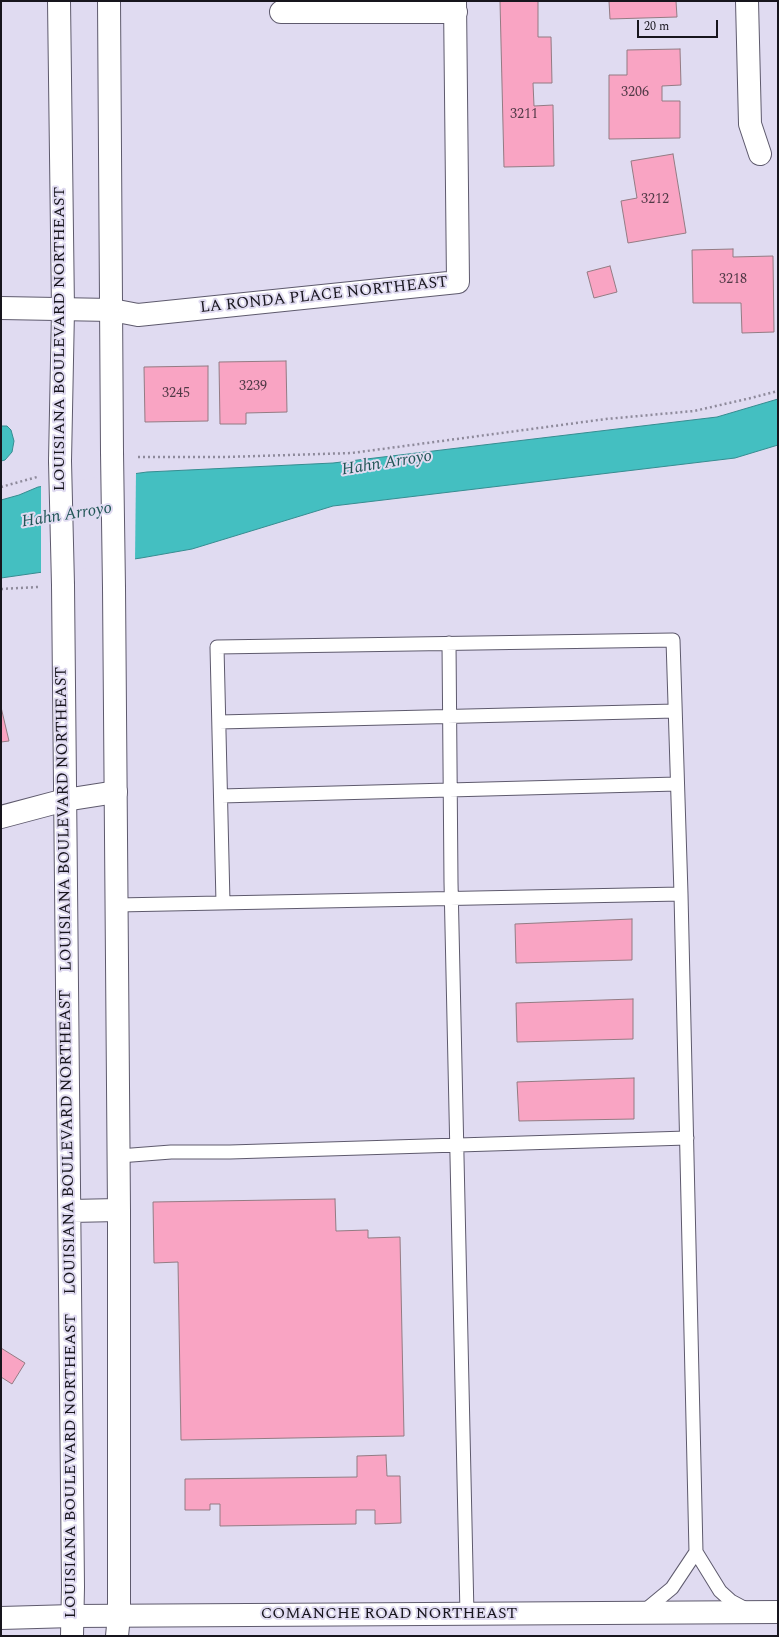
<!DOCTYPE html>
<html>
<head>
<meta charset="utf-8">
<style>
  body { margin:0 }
  #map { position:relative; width:779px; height:1637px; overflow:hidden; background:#e0dbf1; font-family:Spectral,serif }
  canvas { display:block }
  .frame { position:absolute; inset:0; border:2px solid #17151d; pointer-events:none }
  .scale { position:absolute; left:637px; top:20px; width:81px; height:18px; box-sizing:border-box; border:2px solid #17151d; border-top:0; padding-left:5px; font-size:12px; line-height:14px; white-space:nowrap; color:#17151d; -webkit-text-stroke:3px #e0dbf1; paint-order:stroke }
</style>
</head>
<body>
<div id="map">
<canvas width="779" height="1637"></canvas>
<div class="frame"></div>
<div class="scale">20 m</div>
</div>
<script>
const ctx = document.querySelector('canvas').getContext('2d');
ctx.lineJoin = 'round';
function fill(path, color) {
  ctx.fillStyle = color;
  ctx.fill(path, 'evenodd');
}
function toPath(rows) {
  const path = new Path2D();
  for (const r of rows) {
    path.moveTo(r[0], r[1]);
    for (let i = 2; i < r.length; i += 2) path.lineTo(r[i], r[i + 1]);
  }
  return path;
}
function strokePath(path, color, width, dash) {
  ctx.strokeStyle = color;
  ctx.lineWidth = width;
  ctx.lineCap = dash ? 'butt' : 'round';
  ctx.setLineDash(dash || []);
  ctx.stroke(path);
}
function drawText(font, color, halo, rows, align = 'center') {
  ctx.font = font + ' Spectral,serif';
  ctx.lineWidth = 4;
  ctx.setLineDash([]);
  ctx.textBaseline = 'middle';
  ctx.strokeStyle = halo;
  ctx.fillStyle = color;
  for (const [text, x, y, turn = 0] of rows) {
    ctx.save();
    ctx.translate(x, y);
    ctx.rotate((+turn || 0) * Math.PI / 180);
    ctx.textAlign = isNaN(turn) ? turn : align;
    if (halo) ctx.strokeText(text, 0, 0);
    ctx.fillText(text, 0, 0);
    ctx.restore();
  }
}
const water = toPath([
  [778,399,778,445,735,458,333,506,192,549,141,558,1,578,1,500,19,495,38,487,147,472,333,463,717,417,778,399],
  [1,426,7,426,11,430,14,441,12,452,5,460,1,461,1,426]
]);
fill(water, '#44bfc1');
strokePath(water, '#368c90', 1);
fill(toPath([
  [136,472,135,561,41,575,41,485]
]), '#e0dbf1');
const building = toPath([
  [500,1,538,1,538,37,551,37,552,83,533,83,534,106,553,105,554,166,504,167,500,1],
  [609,1,676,1,677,17,610,19,609,1],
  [680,49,681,85,662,86,662,101,680,101,680,138,609,139,609,75,627,75,627,50,680,49],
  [673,154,686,233,628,243,621,201,637,198,631,161,673,154],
  [733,249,733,257,773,256,774,332,742,333,741,303,693,303,692,250,733,249],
  [610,266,617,292,594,298,587,272,610,266],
  [286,361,287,412,246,413,246,424,220,424,219,362,286,361],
  [208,366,208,421,145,422,144,367,208,366],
  [1,707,9,741,1,742,1,707],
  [632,919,632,960,516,963,515,924,632,919],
  [633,999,633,1039,517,1042,516,1003,633,999],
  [634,1078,634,1119,519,1121,517,1082,634,1078],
  [335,1199,336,1231,368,1230,368,1238,400,1237,404,1436,181,1440,178,1262,154,1263,153,1202,335,1199],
  [1,1348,25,1363,12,1384,1,1377,1,1348],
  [386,1455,387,1476,400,1476,401,1523,375,1524,375,1510,356,1510,356,1524,220,1526,220,1504,210,1504,210,1510,185,1510,185,1479,357,1477,357,1456,386,1455]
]);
fill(building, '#f9a4c3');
strokePath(building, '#937b83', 1);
const service = toPath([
  [449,643,451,882,467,1615],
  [219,722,675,711],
  [221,796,677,784],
  [223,903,217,647,673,640,681,894],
  [117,905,681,894,696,1552,720,1591,731,1601,746,1609],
  [119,1156,171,1152,230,1152,687,1138],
  [643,1612,672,1588,696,1552]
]);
const minor = toPath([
  [747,1,750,124,760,154],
  [281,12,456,12],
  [1,308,112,310,138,315,458,282,455,1],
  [1,817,65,800,116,792]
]);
const tertiary = toPath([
  [1,1618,73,1616,778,1612]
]);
const secondary = toPath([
  [59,1,63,310,60,461],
  [109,1,112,452],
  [63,585,73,1587,72,1636],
  [114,588,119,1210,119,1616,117,1636],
  [70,1211,119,1210]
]);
strokePath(service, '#5e5a6d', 15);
strokePath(minor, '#5e5a6d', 24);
strokePath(tertiary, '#5e5a6d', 24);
strokePath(secondary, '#5e5a6d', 24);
strokePath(toPath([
  [138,457,226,457,352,453,606,419,694,411,751,398,778,391],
  [1,487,37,477],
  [1,589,38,587]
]), '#8e8a9b', 2.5, [2, 3]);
strokePath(service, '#fff', 13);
strokePath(minor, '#fff', 22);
strokePath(tertiary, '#fff', 22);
strokePath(secondary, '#fff', 22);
const secondaryBridge = toPath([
  [112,452,114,588],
  [60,461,63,585]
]);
strokePath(secondaryBridge, '#5e5a6d', 24, []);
strokePath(secondaryBridge, '#fff', 22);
drawText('14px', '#503946', null, [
  ["3206",635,93],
  ["3211",524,115],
  ["3212",655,200],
  ["3218",733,280],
  ["3239",253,387],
  ["3245",176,394]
]);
drawText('16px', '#17151d', '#e0dbf1', [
  ["LA RONDA PLACE NORTHEAST",324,296,-6],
  ["LOUISIANA BOULEVARD NORTHEAST",61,339,-90],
  ["LOUISIANA BOULEVARD NORTHEAST",65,819,-91],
  ["LOUISIANA BOULEVARD NORTHEAST",69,1142,-91],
  ["LOUISIANA BOULEVARD NORTHEAST",72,1466,-90],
  ["COMANCHE ROAD NORTHEAST",389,1615]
]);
drawText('italic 17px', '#215556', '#e0dbf1', [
  ["Hahn Arroyo",387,464,-9],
  ["Hahn Arroyo",67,516,-9]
]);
</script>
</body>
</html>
